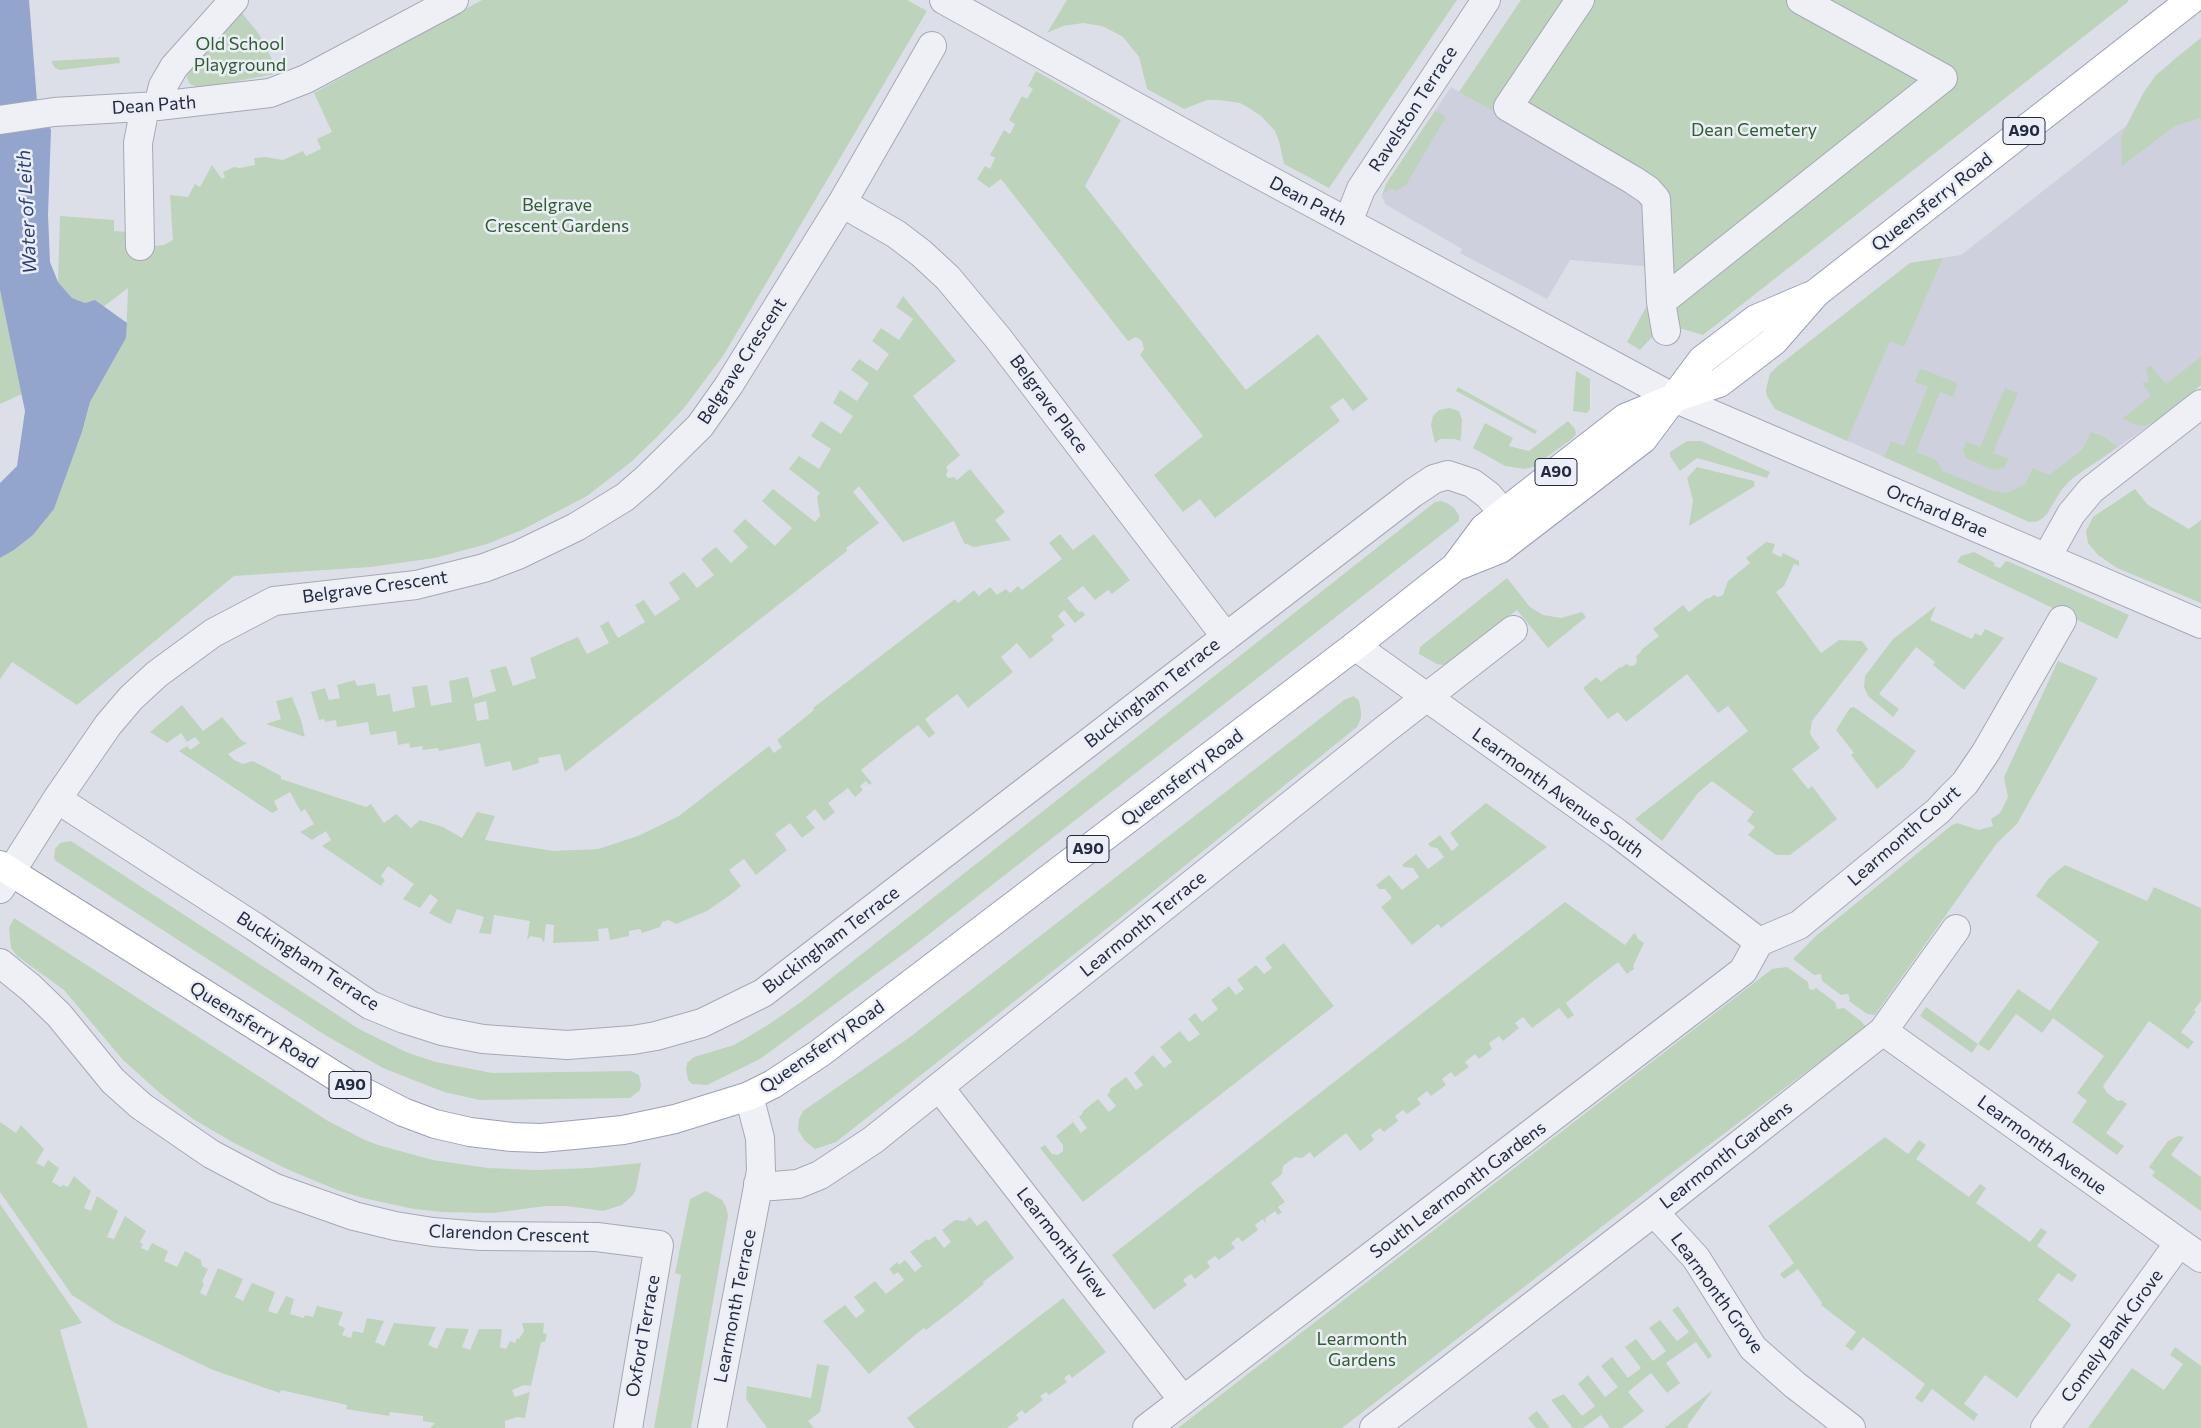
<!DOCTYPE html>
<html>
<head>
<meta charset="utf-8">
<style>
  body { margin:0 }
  canvas { display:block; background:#dcdfe8 }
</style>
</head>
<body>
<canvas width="2201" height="1428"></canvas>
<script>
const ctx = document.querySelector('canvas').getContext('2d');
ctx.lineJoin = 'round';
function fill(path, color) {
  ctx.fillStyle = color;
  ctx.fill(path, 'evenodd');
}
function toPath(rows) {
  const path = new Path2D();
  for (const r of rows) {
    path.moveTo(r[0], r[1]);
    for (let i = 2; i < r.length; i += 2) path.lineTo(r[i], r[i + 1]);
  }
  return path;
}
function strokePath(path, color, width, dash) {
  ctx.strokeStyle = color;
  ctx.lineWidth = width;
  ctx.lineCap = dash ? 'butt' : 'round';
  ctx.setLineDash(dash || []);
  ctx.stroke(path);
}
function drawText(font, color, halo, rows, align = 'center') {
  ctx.font = font + ' Commissioner,sans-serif';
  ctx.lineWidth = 5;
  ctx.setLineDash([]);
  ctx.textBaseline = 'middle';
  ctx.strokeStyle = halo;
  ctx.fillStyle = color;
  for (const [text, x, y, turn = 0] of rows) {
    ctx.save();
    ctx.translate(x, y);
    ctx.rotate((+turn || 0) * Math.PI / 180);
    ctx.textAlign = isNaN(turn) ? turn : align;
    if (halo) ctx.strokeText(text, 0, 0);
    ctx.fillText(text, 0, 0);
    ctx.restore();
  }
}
fill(toPath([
  [2201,38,2201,385,2155,421,2100,460,2076,475,2062,489,2047,515,2038,521,2032,522,1775,409,1767,396,1766,390,1770,374,1778,366,1910,263,1961,255,2126,126,2144,92,2174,59],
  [1451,87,1639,192,1650,210,1654,267,1570,260,1547,299,1460,253,1462,249,1385,204,1382,196,1386,184]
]), '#ced1dd');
fill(toPath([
  [482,0,907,0,927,11,723,356,684,408,657,437,631,462,587,496,522,530,487,544,435,558,370,567,234,576,77,705,12,662,0,679,0,558,14,550,33,535,54,509,82,432,90,402,126,338,128,288,103,307,95,300,85,303,72,298,58,282,60,216,114,220,114,231,129,232,153,246,164,245,173,240,170,195,188,197,195,184,200,187,212,165,222,179,225,177,223,172,234,167,240,168,255,165,254,158,266,157,283,160,303,151,306,156,321,149,317,139,332,132,314,93],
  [1067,0,1457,0,1329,188,1284,164,1279,141,1275,131,1261,116,1249,108,1240,103,1219,100,1207,100,1184,109,1147,89,1139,57,1123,37,1112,31,1102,26,1083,23,1063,26,1047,33],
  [1521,0,2127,0,2129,1,1703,335,1683,329,1673,329,1653,336,1640,350,1627,342,1651,298,1650,210,1639,192,1459,92],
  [242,13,259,34,275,65,273,68,275,74,200,88,190,84,187,78,188,72],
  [2201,38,2201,118,2175,126,2122,166,2121,137,2144,92,2156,75],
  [119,57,120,63,60,70,55,68,51,61],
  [1036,71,1121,120,1085,186,1246,390,1318,334,1368,399,1353,411,1343,398,1330,407,1340,421,1215,518,1200,499,1183,512,1154,475,1203,436,1140,355,1144,349,1142,341,1136,337,1128,341,1001,179,989,188,977,179,985,166,990,169,995,158,990,155,1004,130,1010,134,1015,124,1009,120,1022,96,1027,99,1033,89,1028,86],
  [1435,111,1446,117,1406,185,1396,191,1390,188,1382,196,1386,184],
  [1943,258,1904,347,1890,341,1847,441,1775,409,1767,396,1766,390,1770,374,1778,366,1910,263],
  [0,290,22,394,0,404],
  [903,296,956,361,913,396,960,455,946,467,948,470,946,475,948,478,954,477,957,480,970,469,1005,512,995,520,1011,540,974,547,964,543,954,521,903,542,859,486,853,492,879,523,846,548,847,551,565,772,560,754,538,758,539,763,513,771,510,761,485,767,480,743,439,751,438,748,423,750,422,746,410,748,409,743,398,745,396,731,370,735,368,722,337,727,336,720,325,722,324,719,319,720,311,692,325,688,329,700,340,698,337,685,355,680,357,686,375,683,377,696,390,694,393,712,415,707,412,687,427,685,431,706,452,702,449,681,468,677,473,698,496,691,490,670,506,666,513,686,536,678,530,658,578,637,587,654,609,643,600,626,608,621,618,638,645,622,635,605,644,600,655,616,680,599,669,583,684,572,697,588,714,575,701,559,716,547,731,563,748,547,733,531,745,519,775,546,792,528,762,501,773,489,815,522,820,516,817,497,820,493,789,469,799,456,819,469,831,449,811,436,821,421,841,434,853,416,833,403,840,390,857,401,869,383,851,370,859,359,877,371,889,354,872,341,881,328,899,340,913,319,896,307],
  [486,701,489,719,477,721,474,704],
  [2201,357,2201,385,2155,421,2145,426,2135,425,2123,418,2151,396,2142,383,2149,382,2146,368,2150,365,2166,384],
  [1922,369,1955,382,1957,386,1953,397,1940,392,1916,452,1934,459,1940,465,1942,471,1993,491,2007,493,2025,484,2033,468,2049,475,2082,450,2091,432,2105,437,2117,447,2070,480,2062,489,2043,518,2038,521,2029,522,1884,457,1891,441,1904,446,1928,387,1915,382,1919,371],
  [1576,371,1590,379,1590,409,1587,413,1573,411],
  [1458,387,1537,431,1535,434,1456,391],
  [2005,388,2018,393,1993,453,2009,459,2004,468,1993,470,1966,458,1963,451,1966,441,1980,447],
  [1449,408,1459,411,1462,419,1461,437,1460,441,1455,439,1440,439,1435,443,1431,425,1433,416,1439,410],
  [1568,421,1575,429,1576,434,1573,438,1533,467,1525,469,1505,466,1473,448,1485,423,1513,438,1509,446,1529,451],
  [1687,441,1701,441,1770,472,1767,478,1697,458,1680,471,1670,456,1670,452],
  [1697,467,1754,481,1755,486,1689,526,1693,500,1687,478],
  [2135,489,2148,505,2189,529,2201,520,2201,603,2117,568,2098,555,2088,543,2086,531,2093,517],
  [1441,501,1447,503,1454,508,1459,515,1459,521,910,949,760,1059,707,1085,692,1084,688,1080,686,1069,687,1063,694,1057,734,1045,768,1025,801,1002,1435,502],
  [1060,534,1073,550,1094,534,1130,580,1112,594,1108,590,1095,600,1083,586,1067,598,1079,612,1082,611,1085,615,1075,623,1064,610,1058,616,1065,625,1051,636,1054,640,1030,659,1017,643,1001,657,1013,672,968,708,957,694,925,719,935,733,929,738,918,725,906,734,861,770,872,783,869,785,866,781,860,786,863,790,855,797,848,788,828,803,835,812,824,821,815,809,806,817,815,828,802,838,790,823,775,834,787,850,756,875,744,859,729,870,741,886,733,893,707,911,676,924,669,920,662,922,660,927,642,933,640,929,629,931,629,936,610,940,608,928,598,929,599,941,553,943,554,925,546,924,544,943,541,938,531,936,527,940,530,921,494,915,491,934,479,933,484,917,457,909,451,924,448,923,429,913,438,900,430,894,420,908,403,899,414,884,388,866,381,876,385,880,381,886,322,846,331,840,326,831,312,840,300,832,314,824,305,809,301,812,290,792,274,801,278,810,272,813,179,751,187,746,190,750,200,743,195,737,187,742,181,733,167,743,150,732,182,705,203,731,222,717,241,740,247,743,228,754,234,760,243,764,253,761,281,776,281,779,366,807,371,804,384,823,396,814,411,828,420,820,443,827,462,838,477,812,495,816,485,840,553,851,598,849,638,836,679,816,769,746,774,753,782,747,777,740,814,710,813,708,955,599,958,603,974,590,979,596,990,587,997,595,1006,589,1010,593,1018,586,1022,590,1062,559,1049,543],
  [1766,542,1775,544,1772,553,1781,557,1783,553,1799,561,1799,566,1794,564,1784,586,1776,592,1821,653,1839,640,1862,641,1868,649,1812,721,1810,734,1820,748,1792,769,1808,789,1812,786,1837,819,1790,855,1776,855,1748,835,1755,827,1747,821,1754,812,1712,781,1698,793,1662,841,1635,819,1748,731,1728,706,1718,713,1687,674,1626,722,1618,712,1608,719,1583,688,1596,677,1601,682,1620,667,1621,668,1626,664,1631,666,1635,665,1637,661,1636,656,1641,652,1641,650,1659,636,1653,629,1683,605,1689,612,1707,598,1708,599,1714,595,1718,597,1723,595,1728,581,1750,563,1746,558],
  [1974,552,1995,563,1994,566,2000,568,2006,561,2012,563,2129,615,2117,639,1957,562,1961,556],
  [1507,578,1530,607,1543,615,1561,618,1582,612,1586,617,1548,648,1517,610,1444,665,1437,664,1419,654,1420,647],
  [1936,606,1930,620,1972,639,1975,633,1981,636,1985,629,2004,638,1964,690,1933,665,1935,662,1916,647,1879,694,1899,709,1893,717,1868,696,1864,687,1865,676,1893,639],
  [2058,661,2098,678,2017,824,1997,843,1875,1015,1867,1014,1849,1001,1850,998,1848,994,1841,995,1822,981,1821,974,1814,975,1793,959,1816,936,1952,825,1957,823,1979,830,1993,826,1991,819,2000,813,2008,797,2004,777],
  [1354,696,1359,701,1361,711,1361,718,1357,727,1115,922,836,1142,815,1149,805,1141,798,1130,799,1119,803,1111,910,1037,1344,700],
  [292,697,301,720,305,737,266,724,281,719,276,701],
  [1854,707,1916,751,1904,767,1877,789,1851,755,1854,753,1836,730,1850,708],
  [1486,803,1547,847,1441,928,1438,924,1412,945,1381,907,1392,898,1385,889,1379,889,1376,885,1389,875,1402,890,1419,877,1413,868,1404,867,1402,865,1416,854,1428,869,1444,857,1437,848,1431,847,1428,844,1440,835,1452,851,1459,845,1450,833],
  [71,841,359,1029,406,1052,436,1062,492,1073,631,1071,639,1075,641,1085,640,1090,630,1098,480,1100,444,1092,383,1068,325,1035,56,861,54,858,55,849,60,843],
  [2065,865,2147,901,2154,887,2201,908,2201,1001,2194,1010,2196,1012,2181,1032,2194,1042,2188,1049,2149,1021,2103,1086,2107,1093,2118,1101,2122,1100,2127,1104,2106,1133,2124,1146,2117,1155,2072,1122,2087,1101,2077,1093,2104,1056,2053,1018,2042,1033,2016,1014,1989,1051,1978,1044,1972,1053,1920,1016,1926,1007,1978,1044,2018,989,2050,1011,2099,942,2036,896,2049,878],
  [1565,902,1625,945,1634,933,1637,936,1637,938,1644,943,1633,966,1634,969,1627,974,1618,962,1591,983,1566,1003,1574,1015,1568,1019,1559,1008,1532,1028,1523,1017,1515,1023,1519,1028,1503,1041,1499,1036,1489,1043,1492,1049,1479,1059,1475,1054,1465,1062,1469,1067,1455,1077,1451,1072,1442,1079,1446,1085,1431,1096,1427,1091,1417,1099,1421,1104,1407,1114,1403,1110,1395,1116,1398,1121,1384,1132,1380,1128,1371,1135,1374,1140,1360,1151,1346,1133,1314,1158,1310,1152,1302,1158,1295,1157,1283,1166,1282,1174,1271,1183,1285,1202,1278,1207,1282,1212,1278,1215,1275,1211,1267,1217,1265,1219,1266,1224,1263,1219,1255,1225,1258,1230,1242,1242,1238,1237,1231,1243,1235,1248,1219,1260,1215,1256,1207,1262,1210,1267,1195,1279,1191,1274,1183,1280,1187,1285,1154,1310,1112,1255],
  [14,918,328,1121,365,1140,378,1145,433,1160,488,1168,536,1170,590,1168,641,1163,636,1189,633,1195,622,1205,603,1211,567,1206,545,1206,494,1213,442,1212,414,1209,363,1198,337,1190,289,1170,234,1143,193,1119,161,1094,123,1060,64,990,17,956,11,948,9,928],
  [1284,943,1334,1006,1083,1202,1040,1148,1045,1145,1052,1154,1058,1155,1063,1151,1063,1145,1056,1136,1073,1122,1081,1133,1087,1128,1079,1117,1082,1114,1083,1111,1098,1099,1109,1112,1116,1106,1107,1095,1110,1092,1110,1089,1126,1077,1136,1090,1143,1085,1134,1073,1153,1055,1164,1068,1172,1062,1160,1047,1180,1031,1189,1042,1200,1034,1188,1019,1195,1013,1202,1022,1218,1009,1211,1000,1229,986,1236,995,1244,989,1237,980,1256,965,1264,974,1272,968,1265,958],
  [1787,967,1808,982,1809,989,1813,990,1816,988,1835,1002,1837,1009,1844,1008,1861,1021,1866,1027,1657,1184,1342,1428,1178,1428,1772,969],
  [0,1122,16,1133,21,1125,44,1149,36,1163,44,1167,48,1160,59,1168,52,1182,61,1187,63,1185,68,1187,74,1176,91,1191,84,1208,91,1211,97,1196,118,1211,107,1237,114,1239,125,1216,146,1231,140,1242,143,1244,141,1248,148,1251,152,1243,168,1251,164,1261,177,1267,185,1251,201,1260,202,1266,208,1269,202,1282,204,1284,200,1293,206,1296,218,1268,243,1279,235,1297,243,1301,252,1283,275,1292,268,1311,277,1314,286,1296,294,1299,290,1314,304,1318,305,1315,313,1317,317,1306,343,1312,338,1325,345,1328,342,1335,351,1338,353,1331,363,1333,367,1318,384,1321,375,1342,384,1346,394,1323,436,1327,428,1345,437,1349,446,1328,469,1329,462,1347,470,1350,479,1329,502,1329,500,1347,506,1349,510,1341,515,1343,517,1338,519,1339,524,1331,522,1323,544,1323,543,1333,547,1334,545,1342,541,1342,531,1386,524,1385,512,1390,515,1397,530,1392,525,1418,517,1417,505,1421,505,1428,430,1428,435,1423,423,1421,423,1416,390,1412,389,1416,346,1409,347,1405,281,1390,280,1393,213,1370,115,1323,72,1295,0,1192],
  [2178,1136,2184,1137,2171,1155,2201,1177,2201,1211,2152,1176,2155,1172,2149,1167,2168,1141],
  [1885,1137,1908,1154,1919,1140,1926,1145,1916,1159,1969,1197,1980,1184,1986,1188,1976,1203,2030,1242,2041,1228,2047,1232,2037,1246,2077,1275,2072,1282,2058,1273,2038,1300,2071,1324,2070,1327,2017,1398,1985,1375,1964,1404,1978,1414,1974,1421,1932,1389,1922,1403,1915,1398,1925,1384,1863,1337,1852,1351,1845,1346,1856,1332,1821,1305,1822,1303,1798,1269,1784,1279,1780,1274,1794,1263,1768,1226],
  [706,1191,722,1200,726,1207,728,1216,691,1428,654,1428,681,1275,675,1273,690,1199],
  [0,1204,82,1323,60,1330,88,1428,0,1428],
  [970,1217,977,1226,986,1220,1014,1258,983,1282,984,1284,955,1308,926,1330,924,1328,915,1335,869,1374,823,1321,845,1305,856,1318,865,1311,854,1297,875,1281,886,1294,904,1280,898,1272,894,1275,889,1269,897,1262,899,1265,905,1260,915,1272,922,1266,910,1252,927,1239,928,1241,935,1236,944,1248,951,1242,942,1230,955,1220,965,1221],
  [1063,1298,1106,1352,1072,1378,1069,1374,1064,1378,1067,1382,1049,1395,1046,1392,1040,1396,1043,1400,1025,1414,1022,1410,1016,1415,1019,1419,1007,1428,915,1428,907,1418],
  [1678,1306,1712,1356,1708,1359,1696,1342,1666,1363,1680,1383,1667,1393,1651,1373,1628,1392,1644,1411,1622,1428,1610,1428,1601,1415,1583,1428,1573,1428,1551,1400,1564,1394,1582,1416,1595,1406,1578,1384,1588,1375,1605,1397,1618,1387,1601,1366,1612,1357,1628,1378,1641,1368,1625,1347,1636,1339,1653,1361,1666,1351,1649,1328,1660,1320,1677,1341,1689,1332,1672,1310],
  [2175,1347,2201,1366,2201,1428,2088,1428,2132,1368,2164,1390,2183,1364,2170,1355],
  [817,1364,829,1366,820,1412,808,1421,814,1428,767,1428,746,1399,747,1386,811,1398],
  [1713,1390,1687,1426,1689,1428,1664,1428],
  [1537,1411,1550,1428,1536,1428,1528,1418]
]), '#bed3bc');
fill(toPath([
  [0,0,29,0,37,101,51,130,48,215,50,262,58,282,72,298,85,303,95,300,127,323,126,338,90,402,82,432,54,509,33,535,14,550,0,558,0,483,17,466,25,411,0,290]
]), '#93a5cd');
const minor = toPath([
  [944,0,1225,156,1674,398,2201,624],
  [1580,0,1508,107,1633,180,1648,190,1656,199,1661,302,1666,331],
  [158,106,163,86,174,67,234,0],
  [0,120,54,112,158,106,270,93,306,79,454,0],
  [842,203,896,234,921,253,948,278,998,338,1226,637],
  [1348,222,1361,189,1486,0],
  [140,246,138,143,145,107],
  [1661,302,1943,78,1801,0],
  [2047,557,2071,514,2091,490,2201,404],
  [1355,646,1617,833,1759,942],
  [57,799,255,927,370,1005,404,1019,442,1031,483,1039,567,1045,633,1040,656,1036,702,1023,763,993,1413,493,1434,479,1448,475,1472,483,1488,495,1519,531],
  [0,889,57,799,108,725,131,698,157,674,213,633,274,601,416,585,484,568,518,555,576,527,625,497,647,478,700,426,729,385,842,203,932,46],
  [1759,942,1799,925,1938,811,1951,797,1965,783,1986,752,2062,620],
  [0,963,31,988,59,1015,113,1081,141,1106,211,1154,275,1188,354,1216,395,1226,433,1232,481,1236,597,1237,659,1245,628,1428],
  [1883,1031,2201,1258],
  [939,1087,1183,1400],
  [758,1184,773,1186,798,1184,820,1175,873,1140,1383,731,1513,630],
  [1654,1212,1696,1258,1753,1348,1795,1385,1851,1428],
  [712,1428,761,1171,760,1138,749,1096],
  [1147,1428,1743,971,1759,942],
  [1374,1428,1654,1212,1883,1031,1956,929],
  [2045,1428,2179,1243]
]);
const major = toPath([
  [1455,567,1500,549,1643,439,1702,360,1756,319,1810,296],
  [0,865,348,1084,403,1112,435,1124,470,1132,512,1137,541,1138,584,1134,623,1130,675,1119,749,1096,773,1084,820,1053,1355,646,1455,567,1484,528,1625,418,1674,398,1719,383,1774,341,1816,293,2191,0]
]);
strokePath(minor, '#a5a9b6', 30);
strokePath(major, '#9aa0b5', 30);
strokePath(minor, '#eff0f6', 28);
strokePath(major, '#fff', 28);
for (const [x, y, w] of [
  [2024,131,42],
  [1556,472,42],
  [1088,849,42],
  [350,1085,42]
]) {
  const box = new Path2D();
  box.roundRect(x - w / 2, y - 13.5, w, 27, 4);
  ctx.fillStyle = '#ebeef6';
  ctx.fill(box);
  strokePath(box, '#242a40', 1);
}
drawText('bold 16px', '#242a40', null, [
  ["A90",2024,131],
  ["A90",1556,472],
  ["A90",1088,849],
  ["A90",350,1085]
]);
drawText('18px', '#315d30', '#ebeef6', [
  ["Old School",240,44],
  ["Playground",240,65],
  ["Dean Cemetery",1754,130],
  ["Belgrave",557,205],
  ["Crescent Gardens",557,226],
  ["Learmonth",1362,1339],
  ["Gardens",1362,1360]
]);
drawText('18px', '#242a40', '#ebeef6', [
  ["Dean Path",154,105,-4],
  ["Ravelston Terrace",1413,109,-57],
  ["Dean Path",1308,201,28],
  ["Queensferry Road",1932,202,-38],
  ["Belgrave Crescent",742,361,-57],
  ["Belgrave Place",1049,404,53],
  ["Orchard Brae",1937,511,23],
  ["Belgrave Crescent",375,587,-8],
  ["Buckingham Terrace",1152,693,-38],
  ["Queensferry Road",1182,778,-37],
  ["Learmonth Avenue South",1558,793,36],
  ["Learmonth Court",1904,836,-41],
  ["Learmonth Terrace",1143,924,-39],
  ["Buckingham Terrace",831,940,-37],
  ["Buckingham Terrace",308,961,33],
  ["Queensferry Road",254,1025,32],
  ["Queensferry Road",822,1047,-35],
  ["Learmonth Avenue",2042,1145,36],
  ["Learmonth Gardens",1726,1155,-38],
  ["South Learmonth Gardens",1458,1190,-37],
  ["Clarendon Crescent",509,1234,2],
  ["Learmonth View",1062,1243,52],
  ["Learmonth Grove",1717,1293,54],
  ["Learmonth Terrace",735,1306,-79],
  ["Oxford Terrace",643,1336,-80],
  ["Comely Bank Grove",2112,1336,-54]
]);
drawText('italic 19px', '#2a4078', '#ebeef6', [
  ["Water of Leith",27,212,-93]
]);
</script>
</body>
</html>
